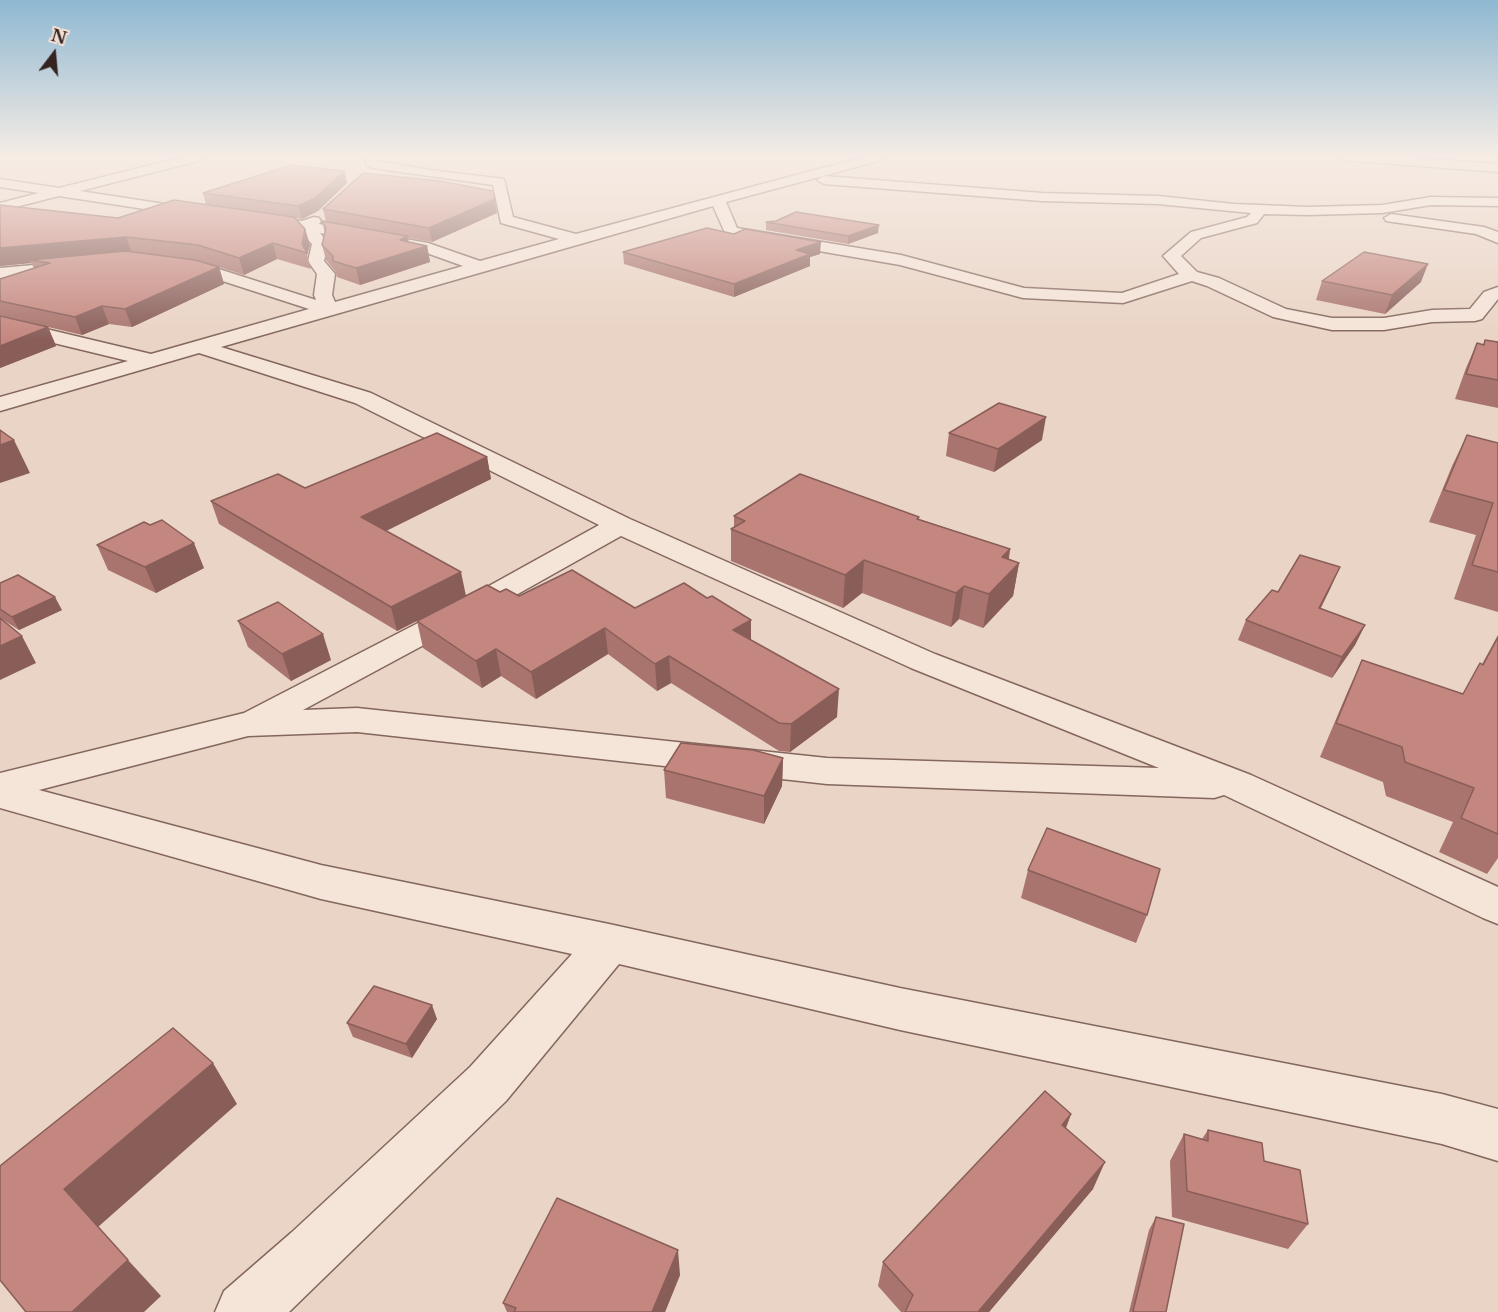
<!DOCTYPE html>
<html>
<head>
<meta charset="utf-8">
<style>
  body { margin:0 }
  #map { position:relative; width:1498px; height:1312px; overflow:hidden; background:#ead4c5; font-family:"Libre Baskerville",serif }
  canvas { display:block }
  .north { position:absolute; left:24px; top:24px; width:60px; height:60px; -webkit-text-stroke:4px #f2e0d4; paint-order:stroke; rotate:16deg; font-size:16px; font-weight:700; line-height:24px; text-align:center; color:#352320 }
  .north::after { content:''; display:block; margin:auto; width:21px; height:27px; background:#352320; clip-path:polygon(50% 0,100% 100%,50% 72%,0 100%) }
</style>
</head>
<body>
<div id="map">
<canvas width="1498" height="1312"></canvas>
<div class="north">N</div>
</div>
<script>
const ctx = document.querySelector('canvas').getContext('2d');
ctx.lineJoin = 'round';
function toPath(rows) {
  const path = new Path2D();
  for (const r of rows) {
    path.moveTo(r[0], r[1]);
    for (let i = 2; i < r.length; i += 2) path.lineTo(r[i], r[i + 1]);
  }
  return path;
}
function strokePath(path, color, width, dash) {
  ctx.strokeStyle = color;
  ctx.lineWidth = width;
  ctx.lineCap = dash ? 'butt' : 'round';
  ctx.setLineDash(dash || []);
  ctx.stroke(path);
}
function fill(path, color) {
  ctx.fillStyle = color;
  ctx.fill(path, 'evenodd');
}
const minor = toPath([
  [187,156,208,156,206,159,80,191,197,209,202,210,204,213,202,216,197,217,59,196,0,211,0,203,39,193,0,187,0,179,59,188,187,156],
  [365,156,377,156,378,161,430,170,504,179,513,217,576,234,867,156,888,156,886,159,726,202,737,228,901,255,1024,288,1122,293,1179,274,1163,256,1191,232,1247,217,1251,213,1158,204,1042,201,824,184,817,180,824,176,1042,193,1158,196,1234,204,1308,207,1382,205,1431,197,1498,198,1498,206,1431,205,1382,213,1308,215,1264,214,1257,223,1201,238,1181,256,1197,272,1219,278,1286,309,1332,318,1384,318,1432,310,1470,309,1484,292,1498,287,1498,299,1482,319,1475,321,1432,322,1384,330,1332,330,1273,317,1207,286,1192,281,1123,303,1023,298,900,265,726,235,713,206,221,347,371,393,630,519,935,654,1251,775,1498,887,1498,924,1483,918,1224,795,1214,798,827,784,357,732,248,736,39,790,321,865,609,924,900,988,1442,1094,1498,1109,1498,1161,1442,1144,900,1030,619,964,506,1101,289,1312,215,1312,224,1291,292,1232,470,1067,572,954,321,899,0,808,0,773,244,713,478,592,599,525,355,403,199,353,0,411,0,397,128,361,0,330,0,318,151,354,309,309,201,274,172,270,170,266,178,261,203,264,316,300,314,295,317,274,308,261,312,244,299,230,252,223,250,220,257,216,302,221,314,217,319,218,321,221,319,224,428,243,480,261,559,239,501,223,493,185,372,168,366,164,365,156],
  [320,233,424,252,463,266,335,302,332,295,335,274,324,261,328,243,320,233],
  [621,536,911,668,1159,768,827,758,357,708,303,710,500,604,621,536],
  [1335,156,1391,156,1498,164,1498,172,1341,160,1335,156],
  [1391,214,1484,227,1498,232,1498,243,1476,234,1386,221,1384,218,1391,214],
  [67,262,75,267,73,271,0,278,0,268,67,262]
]);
strokePath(minor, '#83665d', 3);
fill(minor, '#f5e4d8');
fill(toPath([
  [347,183,318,211,302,219,295,218,305,229,310,245,307,255,311,269,277,259,244,275,203,262,219,267,224,284,132,327,109,324,82,335,48,327,56,346,0,368,0,279,34,268,31,263,0,266,0,205,118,218,206,205,203,193],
  [323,209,497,213,432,242,408,238,409,242,427,246,430,262,360,285,337,277,335,271,326,260,322,245,325,234,322,221,326,222],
  [776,221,878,233,848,244,766,230,766,222],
  [734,234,820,254,810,257,810,266,734,297,624,264,623,252],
  [1322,281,1421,282,1385,314,1316,300],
  [1485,340,1498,342,1498,408,1455,399,1466,368,1477,343,1483,345],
  [949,433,1042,440,994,472,946,456],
  [1467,435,1498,443,1498,612,1454,599,1476,535,1429,522,1452,466],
  [487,457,491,479,386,530,466,596,397,631,219,524,211,501,305,488],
  [734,516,919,517,919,519,1010,549,1009,559,1019,563,1013,596,983,628,959,619,951,627,862,593,843,608,731,561,731,529,734,527],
  [97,545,204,568,156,593,108,570],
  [0,583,62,610,19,630,0,618],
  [1331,587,1321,608,1365,625,1355,645,1332,678,1238,640,1246,620,1278,592],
  [500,592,519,596,635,608,707,598,751,620,751,640,837,717,790,752,779,751,671,683,657,691,608,654,536,699,501,676,482,688,423,648,417,621],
  [238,621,331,660,291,681,248,647],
  [1498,635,1498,858,1487,874,1439,852,1453,822,1386,796,1383,782,1320,757,1347,693,1362,660,1463,694,1480,663,1482,664],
  [783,758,782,786,764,824,666,798,664,770],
  [1028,870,1147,915,1136,943,1021,898],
  [437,1019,412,1058,353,1037,347,1023],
  [1071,1114,1066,1128,1093,1189,989,1312,901,1312,878,1286,883,1262],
  [1208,1130,1264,1161,1308,1224,1288,1249,1172,1217,1170,1161,1184,1134,1202,1139],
  [1156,1217,1166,1312,1129,1312,1149,1230],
  [680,1275,665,1312,507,1312,503,1303]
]), '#a9746d');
fill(toPath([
  [345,171,347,183,318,211,302,219,298,206],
  [495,199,497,213,432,242,429,228],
  [879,225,878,233,848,244,848,236],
  [305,229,310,245,307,255,302,244],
  [407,236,410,252,427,246,430,262,360,285,356,268,400,240],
  [126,237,132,253,30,260,31,263,0,266,0,248],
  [821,242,820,254,810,257,810,266,734,297,734,284,796,250],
  [273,243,277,259,244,275,239,258],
  [1428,264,1421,282,1385,314,1392,295],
  [219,267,224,284,132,327,125,309],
  [102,306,109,324,82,335,75,317],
  [48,327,56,346,0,368,0,346],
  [1046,417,1042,440,994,472,998,449],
  [14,440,30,473,0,483,0,445],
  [487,457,491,479,368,540,361,517],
  [194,543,204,568,156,593,145,567],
  [1010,549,1005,578,1019,563,1013,596,983,628,989,594,1002,557],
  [864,560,862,593,843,608,845,575],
  [1340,567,1331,587,1310,628,1319,608],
  [461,572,466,596,397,631,391,607],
  [964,586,959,619,951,627,956,593],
  [55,597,62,610,19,630,12,617],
  [751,620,751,647,733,630],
  [1365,625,1355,645,1332,678,1342,657],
  [605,628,608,654,536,699,531,672],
  [323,634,331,660,291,681,282,654],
  [22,636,36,663,0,680,0,646],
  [496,649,501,676,482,688,476,661],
  [669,656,671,683,657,691,655,664],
  [839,689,837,717,790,752,791,724],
  [783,758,782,786,764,824,764,796],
  [432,1005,437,1019,412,1058,406,1044],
  [213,1063,237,1104,98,1227,64,1189],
  [1071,1114,1061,1141,1062,1125],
  [1105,1162,1093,1189,989,1312,978,1312],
  [678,1250,680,1275,665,1312,652,1312],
  [128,1260,161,1296,144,1312,72,1312]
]), '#895e59');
const building = toPath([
  [291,165,345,171,315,198,298,206,203,193,291,165],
  [363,173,440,181,493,191,495,199,429,228,323,209,363,173],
  [174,200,294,217,305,229,302,244,307,253,273,243,239,258,198,245,126,237,0,248,0,205,118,218,174,200],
  [796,212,879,225,848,236,766,222,776,221,796,212],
  [322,221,407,236,400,240,427,246,356,268,333,261,333,256,322,245,326,228,322,221],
  [707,228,734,234,745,229,821,242,796,250,810,254,734,284,623,252,707,228],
  [126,251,195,260,219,267,125,309,102,306,75,317,0,301,0,279,50,263,30,260,126,251],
  [1364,252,1428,264,1392,295,1322,281,1364,252],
  [0,316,48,327,0,346,0,316],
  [1485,340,1498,342,1498,380,1466,374,1477,343,1484,345,1485,340],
  [999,403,1046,417,998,449,949,433,999,403],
  [0,430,14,440,0,445,0,430],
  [437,433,487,457,361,517,461,572,391,607,211,501,278,474,305,488,437,433],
  [1467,435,1498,443,1498,572,1472,565,1493,503,1444,490,1467,435],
  [800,474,919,517,917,519,1010,549,1002,557,1019,563,989,594,964,586,956,593,864,560,845,575,731,529,745,521,734,516,800,474],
  [162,520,194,543,145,567,97,545,144,522,150,525,162,520],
  [1300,555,1340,567,1319,608,1365,625,1342,657,1246,620,1272,590,1278,592,1300,555],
  [572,570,635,608,684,583,707,598,712,596,751,620,733,630,839,689,791,724,779,723,669,656,655,664,605,628,531,672,496,649,476,661,417,621,487,585,500,592,506,589,519,596,572,570],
  [18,575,55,597,12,617,0,609,0,583,18,575],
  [278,602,323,634,282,654,238,621,278,602],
  [0,618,22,636,0,646,0,618],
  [1498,637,1498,834,1461,818,1474,788,1405,762,1402,747,1336,723,1362,660,1463,694,1480,663,1483,665,1498,637],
  [681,743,753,750,783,758,764,796,664,770,681,743],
  [1047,828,1160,869,1147,915,1028,870,1047,828],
  [374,986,432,1005,406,1044,347,1023,374,986],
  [173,1028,213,1063,64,1189,128,1260,72,1312,26,1312,0,1280,0,1166,173,1028],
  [1045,1091,1071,1114,1062,1125,1105,1162,978,1312,905,1312,913,1295,883,1262,1045,1091],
  [1208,1130,1262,1143,1264,1161,1300,1170,1308,1224,1187,1191,1184,1134,1208,1141,1208,1130],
  [557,1198,678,1250,652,1312,514,1312,516,1308,503,1303,557,1198],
  [1156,1217,1184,1224,1166,1312,1135,1312,1133,1311,1156,1217]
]);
fill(building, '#c4877f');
strokePath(building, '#895e59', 1.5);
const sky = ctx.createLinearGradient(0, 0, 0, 340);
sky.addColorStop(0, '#8eb8d2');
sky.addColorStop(0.46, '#f6ece5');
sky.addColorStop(1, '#f6ece500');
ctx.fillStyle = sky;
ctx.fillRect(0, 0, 1498, 340);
</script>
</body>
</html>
